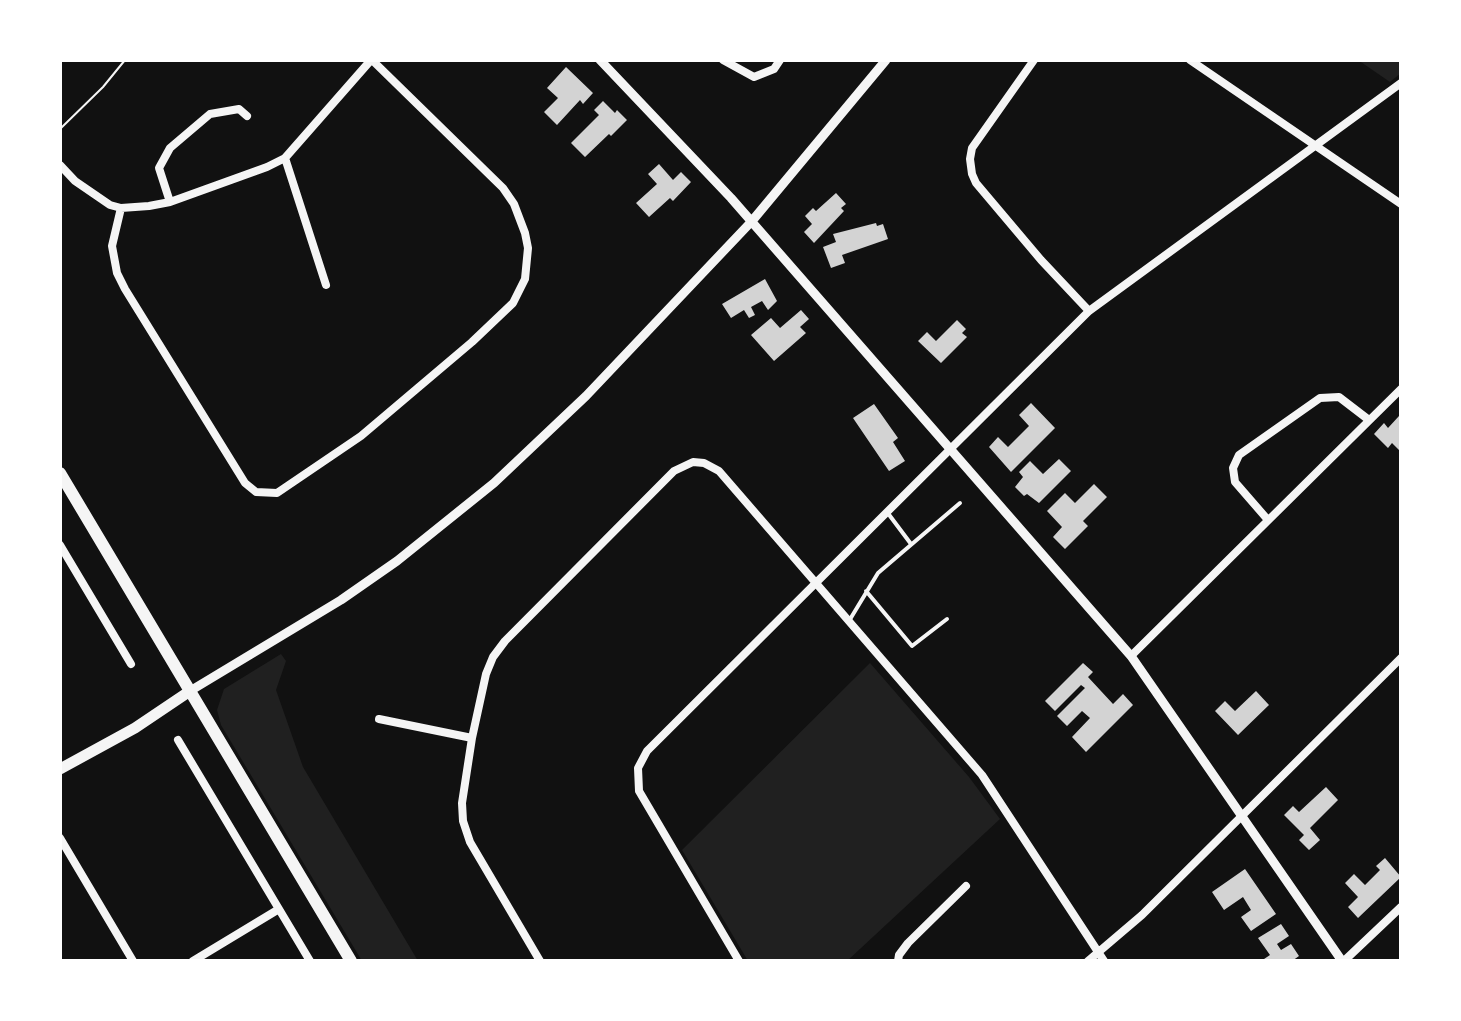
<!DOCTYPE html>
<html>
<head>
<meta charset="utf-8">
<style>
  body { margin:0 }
  #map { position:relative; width:1461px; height:1021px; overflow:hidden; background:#111; font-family:"Space Grotesk",sans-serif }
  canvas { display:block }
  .frame { position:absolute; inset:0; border:62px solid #fff; pointer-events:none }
</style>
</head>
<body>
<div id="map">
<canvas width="1461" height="1021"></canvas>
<div class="frame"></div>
</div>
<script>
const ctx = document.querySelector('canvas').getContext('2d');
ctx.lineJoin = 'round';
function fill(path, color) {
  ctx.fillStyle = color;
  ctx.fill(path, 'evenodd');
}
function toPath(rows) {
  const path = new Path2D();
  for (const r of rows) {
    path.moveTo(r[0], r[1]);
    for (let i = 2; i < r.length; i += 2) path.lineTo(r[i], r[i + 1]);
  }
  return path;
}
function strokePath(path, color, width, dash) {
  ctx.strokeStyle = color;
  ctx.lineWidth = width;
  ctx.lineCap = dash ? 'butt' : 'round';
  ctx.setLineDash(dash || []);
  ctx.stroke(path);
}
fill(toPath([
  [1358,60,1401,60,1401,73,1390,82],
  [281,654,286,661,276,690,303,767,418,961,362,961,221,725,217,710,224,689],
  [870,663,969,777,1000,819,847,961,748,961,682,850]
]), '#202020');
fill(toPath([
  [566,67,593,93,583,104,580,100,557,125,544,112,558,98,547,88],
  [603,101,615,113,617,110,627,120,611,136,609,134,585,157,571,143,599,115,594,110],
  [659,164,673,180,681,172,691,182,673,201,670,198,649,217,636,203,657,184,648,174],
  [836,193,846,204,841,208,844,211,814,243,804,232,812,224,805,216,813,208,816,211],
  [876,223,877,226,883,224,888,239,842,255,845,263,831,268,823,247,836,242,833,234],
  [765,279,777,301,768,310,762,301,751,307,755,315,749,318,744,310,731,318,722,304],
  [801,310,809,319,800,327,806,333,774,361,751,335,771,318,780,328],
  [957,320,966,329,962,333,967,337,941,363,918,341,927,332,936,341],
  [1031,403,1055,428,1011,472,989,447,998,437,1008,447,1029,426,1019,415],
  [874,404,898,438,893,442,905,461,889,471,853,418],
  [1399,416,1401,418,1401,452,1392,443,1388,448,1374,434,1384,423,1388,428],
  [1059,459,1071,471,1039,503,1027,494,1024,496,1015,487,1023,477,1019,472,1030,461,1043,474],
  [1094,484,1107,497,1083,521,1088,526,1065,549,1053,537,1062,527,1047,511,1065,493,1075,503],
  [1083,663,1093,672,1088,677,1113,704,1123,694,1133,705,1086,752,1072,737,1090,718,1082,711,1067,726,1057,716,1085,688,1081,685,1055,711,1045,701],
  [1256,691,1269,705,1238,735,1215,711,1225,701,1235,711],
  [1326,787,1338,800,1310,828,1320,840,1309,850,1299,840,1304,835,1284,815,1293,806,1299,812],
  [1385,858,1401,877,1358,918,1348,907,1358,897,1345,883,1354,874,1365,885,1380,870,1376,866],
  [1245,869,1276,914,1251,931,1241,917,1251,910,1243,897,1224,910,1212,892],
  [1281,924,1289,936,1277,944,1281,950,1291,944,1299,956,1292,961,1261,961,1270,955,1258,938]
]), '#d3d3d3');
strokePath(toPath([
  [60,129,103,87,125,60]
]), '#f5f5f5', 2);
strokePath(toPath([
  [887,512,911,544],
  [866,591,912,646,947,619],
  [849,621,878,573,960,503]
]), '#f5f5f5', 4);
strokePath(toPath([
  [723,60,754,77,774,69,780,60],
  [1034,60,972,148,970,159,972,174,976,183,1041,260,1089,311],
  [1190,60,1401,204],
  [285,158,326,285],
  [60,165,75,181,110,205,121,208,149,206,170,202,267,167,285,158,371,60],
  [170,202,159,168,170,148,210,114,239,109,247,116],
  [121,208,112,246,117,273,125,289,245,483,256,492,277,493,361,436,472,342,513,303,525,279,528,248,525,233,514,204,503,188,372,60],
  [1268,520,1235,482,1233,468,1239,455,1320,398,1339,397,1369,420],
  [60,545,131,664],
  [1131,656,1401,389],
  [379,719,472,738],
  [178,740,310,961],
  [60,838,133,961],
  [193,961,279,909],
  [540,961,470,842,463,821,462,803,472,738,486,674,493,657,505,641,674,471,693,462,704,463,719,471,982,775,1104,961],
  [739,961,639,791,638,768,647,751,1089,311,1401,83],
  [898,961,899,955,908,943,966,886],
  [1088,961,1142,915,1401,658],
  [1344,961,1401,907]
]), '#f5f5f5', 8);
strokePath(toPath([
  [600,60,731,198,1131,656,1342,961],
  [190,691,341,600,397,561,494,483,586,396,752,221,886,60]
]), '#f5f5f5', 9);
strokePath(toPath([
  [60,769,135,728,190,691]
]), '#f5f5f5', 11);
strokePath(toPath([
  [60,473,351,961]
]), '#f5f5f5', 12);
</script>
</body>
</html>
